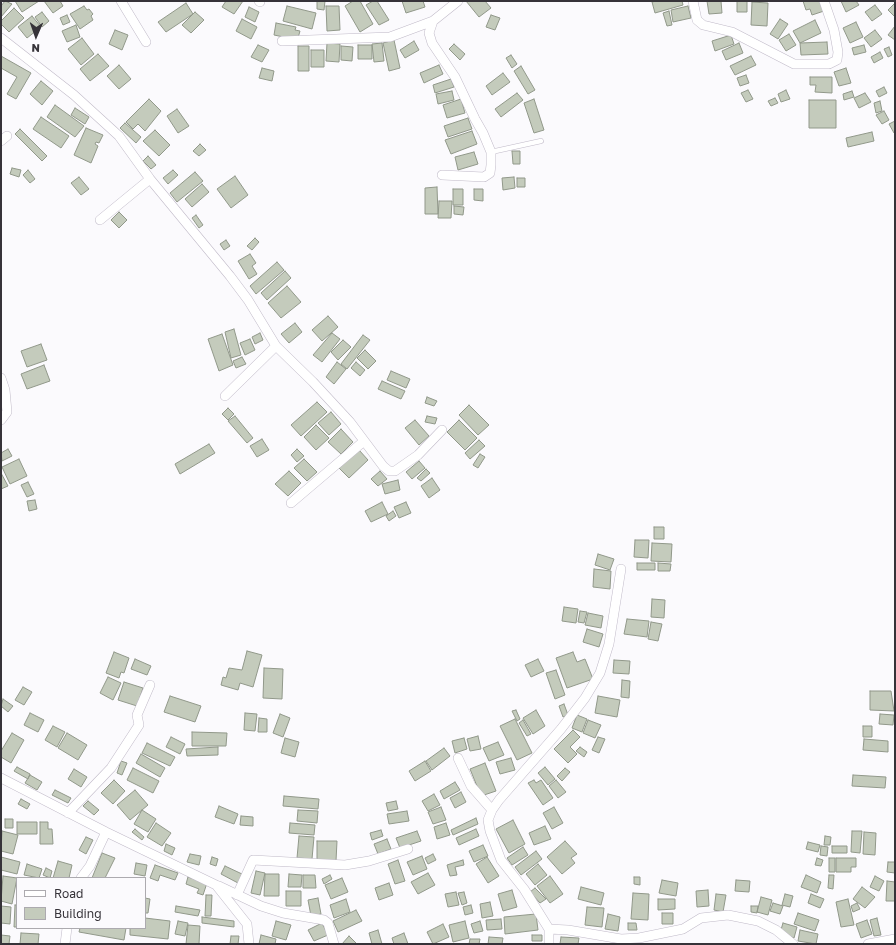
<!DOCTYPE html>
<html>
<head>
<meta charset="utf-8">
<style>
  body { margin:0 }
  #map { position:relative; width:896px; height:945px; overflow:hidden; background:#fbfafd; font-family:"Golos Text",sans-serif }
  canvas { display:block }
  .frame { position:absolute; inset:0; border:2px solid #363339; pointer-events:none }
  .legend { position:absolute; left:16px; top:877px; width:130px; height:52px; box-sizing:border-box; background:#fbfafd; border:1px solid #acaaaf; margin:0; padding:5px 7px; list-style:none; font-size:12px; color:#363339 }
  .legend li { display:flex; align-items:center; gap:8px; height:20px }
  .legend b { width:20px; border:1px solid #acaaaf }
  .north { position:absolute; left:16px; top:16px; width:40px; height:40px; -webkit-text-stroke:3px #fbfafd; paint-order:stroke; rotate:182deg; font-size:11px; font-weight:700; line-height:16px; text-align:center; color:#363339 }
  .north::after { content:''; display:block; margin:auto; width:14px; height:18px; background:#363339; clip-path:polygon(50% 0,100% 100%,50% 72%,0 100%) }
</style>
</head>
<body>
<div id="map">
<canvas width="896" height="945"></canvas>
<div class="frame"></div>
<ul class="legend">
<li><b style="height:5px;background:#fff"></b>Road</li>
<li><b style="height:11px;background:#c4cbbc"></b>Building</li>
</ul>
<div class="north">N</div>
</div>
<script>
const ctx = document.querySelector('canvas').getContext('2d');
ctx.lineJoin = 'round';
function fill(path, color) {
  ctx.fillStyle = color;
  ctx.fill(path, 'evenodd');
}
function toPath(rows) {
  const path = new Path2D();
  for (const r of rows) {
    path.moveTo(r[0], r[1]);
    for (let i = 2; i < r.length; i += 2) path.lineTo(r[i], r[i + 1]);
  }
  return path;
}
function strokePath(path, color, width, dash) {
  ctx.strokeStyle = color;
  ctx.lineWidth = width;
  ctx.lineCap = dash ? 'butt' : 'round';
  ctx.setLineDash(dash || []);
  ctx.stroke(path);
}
const building = toPath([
  [5,1,12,4,1,17,1,6,5,1],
  [15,1,39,1,22,12,15,1],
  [44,1,60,1,63,6,53,13,44,1],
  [226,1,243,1,234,14,222,7,226,1],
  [317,1,325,1,324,10,317,9,317,1],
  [353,1,360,1,373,24,360,32,345,6,353,1],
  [373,1,377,1,389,20,379,25,366,5,373,1],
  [402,1,423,1,425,7,406,13,402,1],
  [466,1,485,1,491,8,479,17,466,1],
  [656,1,682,1,683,5,655,13,652,2,656,1],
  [707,1,721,1,722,13,709,14,707,1],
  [737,1,747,1,747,12,737,12,737,1],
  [803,1,821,1,824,11,812,15,810,9,806,10,803,1],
  [841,1,856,1,859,5,846,12,841,1],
  [752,2,768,3,767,26,751,25,752,2],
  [186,3,193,14,166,32,158,22,186,3],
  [895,3,895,17,888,10,895,3],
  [875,5,882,14,872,21,865,12,875,5],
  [84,6,87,10,89,9,93,14,91,16,93,20,80,29,70,14,84,6],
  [287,6,316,13,312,29,283,21,287,6],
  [326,6,339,6,340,30,327,31,326,6],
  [688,6,691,18,673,22,671,10,688,6],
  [249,7,259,12,255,22,245,17,249,7],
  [14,8,24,18,9,32,1,24,1,21,14,8],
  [669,11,672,25,667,26,663,13,669,11],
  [42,12,49,21,42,27,35,17,42,12],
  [195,12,204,20,191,33,182,25,195,12],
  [67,15,70,22,63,25,60,18,67,15],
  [491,15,500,18,495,30,486,27,491,15],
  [32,16,41,27,27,38,18,27,32,16],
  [242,19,257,27,251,39,236,31,242,19],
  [780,19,788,24,778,39,770,34,780,19],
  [815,20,821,33,800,43,793,31,815,20],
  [856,22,863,37,850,43,843,28,856,22],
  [276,23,296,27,295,30,300,31,298,38,293,39,274,35,276,23],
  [76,25,80,37,67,42,62,31,76,25],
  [895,26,895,40,888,35,895,26],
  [115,30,128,35,122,50,109,44,115,30],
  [875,30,882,39,871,47,864,38,875,30],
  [789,34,796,45,786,51,779,40,789,34],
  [731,35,734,44,715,51,712,41,731,35],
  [82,38,94,54,81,65,68,49,82,38],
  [394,40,400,68,389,71,383,43,394,40],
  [414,41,419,50,405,58,400,50,414,41],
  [827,42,828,54,801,55,800,43,827,42],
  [327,43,340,44,339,62,326,61,327,43],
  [382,43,384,61,374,62,372,44,382,43],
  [739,43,743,53,726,60,722,51,739,43],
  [454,44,465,54,460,60,449,49,454,44],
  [258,45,269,50,262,62,251,57,258,45],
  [358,45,372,45,372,59,358,59,358,45],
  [864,45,866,52,854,55,852,48,864,45],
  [298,46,309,46,309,71,298,71,298,46],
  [341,46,353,47,352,61,341,60,341,46],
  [889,47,892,55,888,57,884,49,889,47],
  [311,50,324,50,324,67,311,67,311,50],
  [880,52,883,58,874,63,871,57,880,52],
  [98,54,109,66,90,81,80,69,98,54],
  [511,55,517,64,512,68,506,58,511,55],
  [1,56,31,73,16,99,7,94,17,77,1,68,1,56],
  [751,56,756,65,735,75,730,66,751,56],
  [119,65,131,79,119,89,107,76,119,65],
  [439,65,443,74,424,83,420,73,439,65],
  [521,66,535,90,528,94,514,71,521,66],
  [262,68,274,71,272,81,259,78,262,68],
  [846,68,851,83,839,86,834,72,846,68],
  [503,73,510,82,492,95,486,86,503,73],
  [746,75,749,83,740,86,737,78,746,75],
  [810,77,832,77,832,93,815,92,816,85,810,85,810,77],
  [451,79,454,87,435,93,433,85,451,79],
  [41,81,53,91,42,105,30,94,41,81],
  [884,87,887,93,879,97,876,91,884,87],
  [748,90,753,99,746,102,741,93,748,90],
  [786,90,790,99,781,102,778,94,786,90],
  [452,91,454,100,438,104,436,94,452,91],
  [852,91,854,97,844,100,843,94,852,91],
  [517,93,523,100,501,117,495,109,517,93],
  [865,93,871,102,859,108,854,98,865,93],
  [775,98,778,103,771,106,768,101,775,98],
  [149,99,161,111,145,131,138,124,133,129,126,122,149,99],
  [461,99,465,113,447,118,443,105,461,99],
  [534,99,544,130,534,133,524,103,534,99],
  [809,100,836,100,836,128,809,128,809,100],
  [880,101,882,111,876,113,874,103,880,101],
  [55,105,84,126,75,137,47,117,55,105],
  [75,108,89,117,85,124,71,115,75,108],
  [177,109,189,126,178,133,167,116,177,109],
  [884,111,889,120,882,124,876,115,884,111],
  [41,117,69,136,61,148,33,129,41,117],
  [468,118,472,129,448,137,444,126,468,118],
  [895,121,895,133,894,133,889,124,895,121],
  [125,123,141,137,136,143,120,128,125,123],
  [86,128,103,135,99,143,96,142,95,144,98,146,91,163,74,155,86,128],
  [20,129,47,156,42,161,15,134,20,129],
  [155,130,170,145,159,156,143,141,155,130],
  [472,131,477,144,451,154,445,140,472,131],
  [872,132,874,141,848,147,846,138,872,132],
  [200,144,206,150,199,156,193,151,200,144],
  [512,151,520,151,520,164,513,164,512,151],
  [474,152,478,164,458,170,455,157,474,152],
  [148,156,156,165,151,169,143,161,148,156],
  [12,168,21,170,19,177,10,174,12,168],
  [28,170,35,179,30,183,23,175,28,170],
  [173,170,178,175,168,184,163,178,173,170],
  [195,172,203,181,177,202,170,193,195,172],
  [235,176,248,195,231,208,217,189,235,176],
  [79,177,89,189,81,195,71,183,79,177],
  [514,177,515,188,503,190,502,178,514,177],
  [517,178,525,178,525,187,517,187,517,178],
  [202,184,209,192,192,207,185,199,202,184],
  [437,187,438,214,425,214,425,188,437,187],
  [453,189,463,189,463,205,453,205,453,189],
  [474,189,483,189,483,201,474,200,474,189],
  [439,201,452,201,451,218,438,218,439,201],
  [454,206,464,207,463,215,454,214,454,206],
  [119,212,127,220,119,228,111,220,119,212],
  [196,215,203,225,199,228,192,218,196,215],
  [255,238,259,242,252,250,247,246,255,238],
  [226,240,230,246,224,250,220,244,226,240],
  [250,254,256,263,252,266,257,274,249,279,238,261,250,254],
  [277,262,284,270,256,294,250,286,277,262],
  [285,271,291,278,267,300,261,293,285,271],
  [287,286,301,302,281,318,268,303,287,286],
  [328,316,338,327,322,341,312,330,328,316],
  [295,323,302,332,289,343,281,334,295,323],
  [234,329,241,355,231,358,225,332,234,329],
  [260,333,263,340,255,344,252,337,260,333],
  [332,333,340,339,322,362,313,355,332,333],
  [222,334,233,365,219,371,208,339,222,334],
  [363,335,370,340,347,369,341,364,363,335],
  [250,339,255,350,245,355,240,343,250,339],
  [343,340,351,347,338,360,331,352,343,340],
  [41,344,47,360,27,367,21,351,41,344],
  [365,350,376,361,368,369,357,358,365,350],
  [242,357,246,364,236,368,233,361,242,357],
  [337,362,346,369,334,384,326,377,337,362],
  [356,362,365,370,360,376,351,368,356,362],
  [44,365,50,381,27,389,21,374,44,365],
  [391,371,410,379,406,388,387,380,391,371],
  [382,381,405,391,401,399,378,389,382,381],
  [427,397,437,401,434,406,425,403,427,397],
  [317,402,327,412,301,436,291,425,317,402],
  [469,405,489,425,478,435,459,415,469,405],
  [228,408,234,414,228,420,222,414,228,408],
  [331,412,341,424,329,435,318,423,331,412],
  [235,416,253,438,247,443,228,421,235,416],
  [427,416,437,418,435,424,425,422,427,416],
  [415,420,429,436,419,445,405,428,415,420],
  [459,420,477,438,465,450,447,432,459,420],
  [316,425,329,438,316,450,304,437,316,425],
  [341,429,353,442,341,454,328,442,341,429],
  [262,439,269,450,257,457,250,446,262,439],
  [479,440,485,446,470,459,465,453,479,440],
  [209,444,215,453,180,474,175,464,209,444],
  [8,449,12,456,2,461,1,453,8,449],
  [297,449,304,456,297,462,291,455,297,449],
  [359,450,368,460,349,478,339,468,359,450],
  [480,454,485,457,478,468,473,465,480,454],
  [19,459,27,476,10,484,2,467,19,459],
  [304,459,317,472,307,481,294,468,304,459],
  [419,461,425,468,412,479,406,472,419,461],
  [426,469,430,473,421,481,417,478,426,469],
  [289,471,301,483,288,496,275,484,289,471],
  [380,471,387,479,378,486,371,479,380,471],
  [1,473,8,486,1,489,1,473],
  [432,478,440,490,429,498,421,486,432,478],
  [398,480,400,490,385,494,382,484,398,480],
  [28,482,34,494,27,497,21,485,28,482],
  [35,500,37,509,29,511,27,501,35,500],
  [382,502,388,514,371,522,365,511,382,502],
  [406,502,411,513,399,518,394,507,406,502],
  [393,511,396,516,389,521,386,516,393,511],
  [654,527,664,527,664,539,654,539,654,527],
  [635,540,649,540,648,558,634,557,635,540],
  [652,543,672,544,671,562,651,561,652,543],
  [598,554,614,559,610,570,595,565,598,554],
  [637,563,655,563,655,570,637,570,637,563],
  [658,563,671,564,670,571,658,571,658,563],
  [594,569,611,571,610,589,593,587,594,569],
  [652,599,665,600,664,618,651,617,652,599],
  [564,607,578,609,576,623,562,621,564,607],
  [580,611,587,612,584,623,578,622,580,611],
  [588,613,603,616,601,628,585,625,588,613],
  [627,619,649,621,647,637,624,634,627,619],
  [651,622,662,624,658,641,648,639,651,622],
  [587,629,603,634,599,647,583,642,587,629],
  [247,651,262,655,253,687,240,683,238,690,221,685,223,677,226,678,229,668,242,670,247,651],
  [114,652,129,658,124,673,121,672,119,678,106,673,114,652],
  [573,652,577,662,585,659,593,679,567,688,556,658,573,652],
  [135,659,151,666,147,675,131,669,135,659],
  [538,659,544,671,531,677,525,665,538,659],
  [614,660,630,661,629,674,613,673,614,660],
  [264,668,283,669,282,699,263,698,264,668],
  [556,670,565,695,555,699,546,673,556,670],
  [108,677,121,683,113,700,100,693,108,677],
  [622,680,630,681,629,698,621,697,622,680],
  [124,682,143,688,137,706,118,700,124,682],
  [23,687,32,692,24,705,15,700,23,687],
  [870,691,891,691,894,711,870,710,870,691],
  [170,696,201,706,195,722,164,712,170,696],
  [598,696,620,700,617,717,595,713,598,696],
  [3,699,13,706,8,712,1,706,3,699],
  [564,704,568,715,563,717,559,706,564,704],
  [516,710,520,719,517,721,512,711,516,710],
  [536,710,545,726,533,734,523,718,536,710],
  [30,713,44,720,38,732,24,725,30,713],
  [245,713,257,714,255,731,244,730,245,713],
  [280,714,290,718,283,737,273,733,280,714],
  [880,714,894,715,893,725,879,724,880,714],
  [577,715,587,719,582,732,572,728,577,715],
  [259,718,267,719,267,732,258,732,259,718],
  [515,719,532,753,517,760,500,726,515,719],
  [523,720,531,734,527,736,519,723,523,720],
  [588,720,601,725,595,738,583,733,588,720],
  [53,726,65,732,57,747,45,740,53,726],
  [863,726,872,726,872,737,863,737,863,726],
  [573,730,580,737,570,747,577,754,568,763,554,749,573,730],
  [192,732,227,733,226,746,192,746,192,732],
  [12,733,24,740,11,763,1,757,1,751,12,733],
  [67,733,87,745,78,760,58,748,67,733],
  [478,736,481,749,470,751,467,739,478,736],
  [171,737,185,744,180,754,166,747,171,737],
  [598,737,605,739,599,753,592,750,598,737],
  [285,738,299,742,295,757,281,753,285,738],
  [464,738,467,749,455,753,452,741,464,738],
  [864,739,888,741,888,752,863,750,864,739],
  [498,742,504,755,489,761,483,748,498,742],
  [147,743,175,757,170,766,142,753,147,743],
  [218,747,218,755,187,756,186,749,218,747],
  [580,747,587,752,584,757,576,751,580,747],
  [444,748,450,756,432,770,426,761,444,748],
  [141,754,165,768,160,777,136,763,141,754],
  [511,758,515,770,500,774,496,762,511,758],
  [121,761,127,763,122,775,117,773,121,761],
  [425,761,431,771,415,781,409,771,425,761],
  [485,763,496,791,481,796,470,769,485,763],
  [17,767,30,774,28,779,14,771,17,767],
  [545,767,555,779,548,785,538,773,545,767],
  [133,768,159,781,153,793,127,780,133,768],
  [565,768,570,772,562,781,557,776,565,768],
  [74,769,87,777,81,787,68,779,74,769],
  [30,775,42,782,37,790,25,783,30,775],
  [853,775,886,777,885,788,852,786,853,775],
  [114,780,125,791,113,804,101,793,114,780],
  [534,780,536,783,541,780,553,798,543,805,528,783,534,780],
  [556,780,566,792,558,798,549,786,556,780],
  [455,782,460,790,444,799,440,791,455,782],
  [55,790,71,798,68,803,52,795,55,790],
  [135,790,148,805,130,820,117,805,135,790],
  [461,792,466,802,455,808,450,798,461,792],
  [434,794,440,805,428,811,422,801,434,794],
  [284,796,319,799,318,809,283,806,284,796],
  [21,799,30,804,27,809,18,804,21,799],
  [88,801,99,810,94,815,83,806,88,801],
  [396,801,398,809,388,811,386,803,396,801],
  [219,806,238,814,234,824,215,817,219,806],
  [441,807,446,820,433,824,428,812,441,807],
  [554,807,563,823,552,829,543,813,554,807],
  [142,810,156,819,148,832,134,824,142,810],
  [298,810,318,811,317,823,297,821,298,810],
  [407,811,409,821,389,824,387,814,407,811],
  [241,816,253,817,253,826,240,825,241,816],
  [476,818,478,824,453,835,451,830,476,818],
  [5,819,13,819,13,828,5,828,5,819],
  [513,820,525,844,509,853,496,829,513,820],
  [17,822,37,822,37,834,17,834,17,822],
  [40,822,48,822,48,829,52,829,53,844,40,844,40,822],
  [156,823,171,833,162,846,147,837,156,823],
  [290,823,315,825,314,835,289,833,290,823],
  [446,823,450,835,437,839,434,827,446,823],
  [545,826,551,839,534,845,529,833,545,826],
  [135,829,144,837,142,840,132,832,135,829],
  [476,829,479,836,459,845,456,838,476,829],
  [381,830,383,836,372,840,370,833,381,830],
  [2,831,18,835,13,854,1,851,2,831],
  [417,831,421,841,400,848,396,838,417,831],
  [852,831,862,831,860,853,851,852,852,831],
  [864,832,876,833,875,855,863,854,864,832],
  [299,836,314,837,312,859,297,858,299,836],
  [825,836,831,837,830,845,824,845,825,836],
  [86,837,93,840,86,854,79,850,86,837],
  [387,839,391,849,378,854,374,844,387,839],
  [317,841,337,841,336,861,317,860,317,841],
  [565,841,577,854,571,858,575,863,562,874,547,857,565,841],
  [808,842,820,845,818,852,806,849,808,842],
  [166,844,175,848,172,855,164,851,166,844],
  [483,845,488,856,474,862,469,851,483,845],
  [821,846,828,847,827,856,820,855,821,846],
  [832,846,847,846,847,853,832,853,832,846],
  [523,847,528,855,512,865,507,858,523,847],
  [536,851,542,859,521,875,515,867,536,851],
  [102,853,115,858,105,878,92,878,102,853],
  [190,854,201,856,199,865,187,862,190,854],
  [433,854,436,860,428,864,425,858,433,854],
  [422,856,427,869,413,875,407,862,422,856],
  [1,857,20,862,17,874,1,870,1,857],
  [212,857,218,859,216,866,210,864,212,857],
  [487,857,499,876,488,883,476,864,487,857],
  [817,858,823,860,821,866,815,865,817,858],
  [829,858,835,858,835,872,829,872,829,858],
  [836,858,856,858,856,867,851,867,851,872,836,872,836,858],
  [398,860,405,881,395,884,388,864,398,860],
  [463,860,464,865,455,867,457,875,450,876,447,865,463,860],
  [58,861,72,865,69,878,53,878,58,861],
  [888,862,895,862,895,873,887,872,888,862],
  [136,863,147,865,145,876,134,874,136,863],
  [27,864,42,869,39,878,24,875,27,864],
  [538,864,547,875,535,885,526,874,538,864],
  [155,865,178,873,175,880,160,875,158,881,150,878,155,865],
  [225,866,242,874,238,883,221,874,225,866],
  [46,868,52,871,50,878,43,875,46,868],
  [256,871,265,873,260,895,251,893,256,871],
  [428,873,435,885,418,894,411,882,428,873],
  [265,874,279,874,279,896,264,896,265,874],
  [289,874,302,875,301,887,288,887,289,874],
  [303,875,315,875,316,888,303,888,303,875],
  [330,875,332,879,324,884,322,879,330,875],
  [806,875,821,882,817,893,801,887,806,875],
  [829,875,834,875,833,889,828,888,829,875],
  [3,876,17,878,12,904,1,901,3,876],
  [550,876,563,894,550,903,537,886,550,876],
  [875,876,884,881,879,891,870,887,875,876],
  [188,877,207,883,203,895,197,893,199,889,186,884,188,877],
  [634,877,640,877,640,885,634,884,634,877],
  [342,878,348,892,331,899,325,885,342,878],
  [662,880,678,883,676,896,659,893,662,880],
  [736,880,750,881,749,892,735,891,736,880],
  [887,881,895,882,895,901,886,901,887,881],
  [389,883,393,895,379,900,375,888,389,883],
  [581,887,604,893,601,905,578,899,581,887],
  [862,887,875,897,865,908,853,899,862,887],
  [535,888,546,899,540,903,530,892,535,888],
  [512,890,517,907,503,911,498,894,512,890],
  [708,890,709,906,697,907,696,891,708,890],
  [286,891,301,891,301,906,286,906,286,891],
  [456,892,459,905,448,907,445,894,456,892],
  [464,892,467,903,462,905,458,893,464,892],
  [633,893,649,894,648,920,631,919,633,893],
  [716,894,726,895,723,912,714,910,716,894],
  [785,894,793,896,790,907,782,905,785,894],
  [811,894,824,899,820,908,808,903,811,894],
  [206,895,212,895,211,916,205,916,206,895],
  [761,897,772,900,768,915,757,912,761,897],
  [145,898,150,899,148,913,145,913,145,898],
  [318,898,321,914,311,916,308,900,318,898],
  [346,899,350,912,334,918,330,905,346,899],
  [658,899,675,899,675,909,658,910,658,899],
  [848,899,854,925,841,927,836,902,848,899],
  [490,902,493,916,482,918,480,904,490,902],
  [773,903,783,906,780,914,770,911,773,903],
  [857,903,860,909,853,912,851,906,857,903],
  [15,905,17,905,17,927,14,927,15,905],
  [471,905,473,913,465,915,463,907,471,905],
  [1,906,11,907,10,924,1,923,1,906],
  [176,906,200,910,198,916,175,912,176,906],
  [751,906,758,906,757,913,751,912,751,906],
  [587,907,604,908,602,927,585,925,587,907],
  [356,910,362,921,338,932,333,921,356,910],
  [662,913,673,913,673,924,662,924,662,913],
  [798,913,819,920,815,931,794,924,798,913],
  [536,914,538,930,505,934,504,917,536,914],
  [608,914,620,917,618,931,605,929,608,914],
  [202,917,234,921,234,927,202,923,202,917],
  [145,918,170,921,168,939,130,935,130,928,145,928,145,918],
  [877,918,881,935,874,936,870,920,877,918],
  [501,919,502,929,487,930,486,920,501,919],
  [867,920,872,934,861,938,856,924,867,920],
  [178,921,188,923,185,936,175,934,178,921],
  [276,921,291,925,286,940,272,936,276,921],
  [465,921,469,938,453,942,449,925,465,921],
  [480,921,483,931,474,933,471,924,480,921],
  [322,923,328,935,314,941,308,930,322,923],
  [628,923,636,923,637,930,628,930,628,923],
  [783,923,797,927,794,938,780,933,783,923],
  [443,924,449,937,433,944,427,932,443,924],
  [188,925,200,926,199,944,186,944,188,925],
  [80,928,126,928,124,940,79,932,80,928],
  [378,930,382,944,372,944,369,933,378,930],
  [800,930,818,934,816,944,798,941,800,930],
  [21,933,39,934,38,944,20,944,21,933],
  [404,933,408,944,394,944,392,938,404,933],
  [1,935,10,936,9,944,1,944,1,935],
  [261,935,276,939,275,944,259,944,261,935],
  [532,935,542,935,542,941,532,941,532,935],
  [231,936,239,936,238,944,230,944,231,936],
  [349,936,357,944,342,944,349,936],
  [489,937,503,938,502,944,488,944,489,937],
  [561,937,579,938,578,944,560,944,561,937],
  [470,939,480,939,479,944,469,944,470,939]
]);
fill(building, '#c4cbbc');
strokePath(building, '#91988a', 1);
const lane = toPath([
  [491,152,541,141]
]);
const street = toPath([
  [121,1,146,42],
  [259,1,260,2],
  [693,1,697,20,703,25,732,32,794,64,829,64,837,60,838,52,834,30,824,1],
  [1,38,74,95,119,136,150,179,230,276,248,300,276,346,313,382,350,422,383,466,389,471,395,471,418,455,442,430],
  [282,41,390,37,433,21],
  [1,141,7,136],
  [442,175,484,177,490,173,491,165,491,152,483,133,475,119,455,77,432,43,429,33,433,21,458,1],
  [100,220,150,179],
  [1,378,5,390,7,412,1,420],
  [225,396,276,346],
  [291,503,364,441],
  [458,758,471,786,492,810],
  [1,778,106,832,216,885,247,924,249,944],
  [68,813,111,768,139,725,137,715,150,685],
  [81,878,90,866,106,832],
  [219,886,261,906,283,913,324,920,328,923,334,944],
  [237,895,253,860,345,865,369,861,408,849],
  [549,929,568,930,621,939,639,938,683,929,701,918,728,915,758,921,776,930,793,944],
  [65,944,67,928],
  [549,944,549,929,524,889,501,860,490,831,488,820,492,810,499,800,561,729,585,698,600,673,609,644,621,569],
  [868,944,895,939]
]);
strokePath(lane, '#c0bac8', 5.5);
strokePath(street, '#c0bac8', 10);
strokePath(lane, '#fff', 4.5);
strokePath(street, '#fff', 9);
</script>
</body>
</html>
